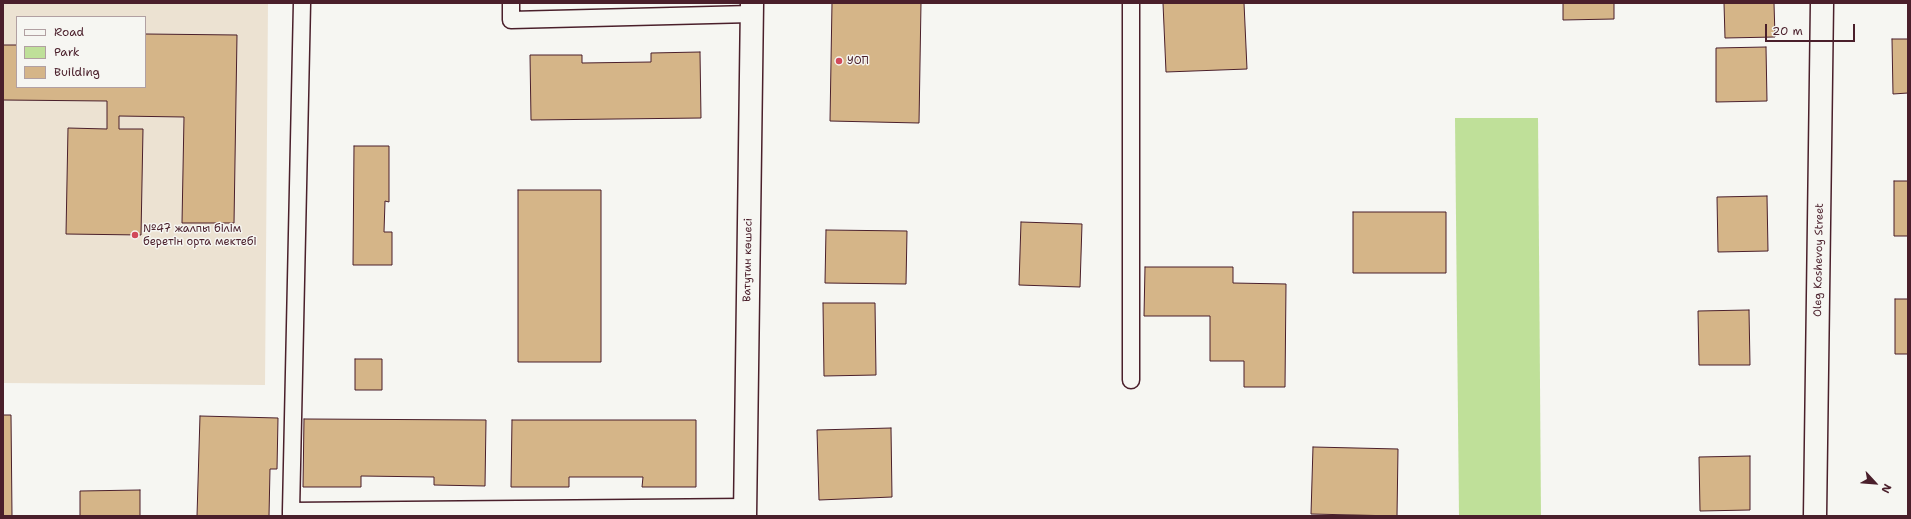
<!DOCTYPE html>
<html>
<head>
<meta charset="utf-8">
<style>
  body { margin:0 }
  #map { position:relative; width:1911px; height:519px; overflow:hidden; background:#f6f6f2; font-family:"Shantell Sans",sans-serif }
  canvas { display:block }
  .frame { position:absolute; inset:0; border:4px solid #4a1f2b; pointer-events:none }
  .legend { position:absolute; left:16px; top:16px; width:130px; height:72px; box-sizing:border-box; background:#f6f6f2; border:1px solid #b1a0a2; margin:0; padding:5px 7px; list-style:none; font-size:12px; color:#4a1f2b }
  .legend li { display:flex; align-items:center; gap:8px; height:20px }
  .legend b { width:20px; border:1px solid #b1a0a2 }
  .north { position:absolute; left:1855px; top:463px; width:40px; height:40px; -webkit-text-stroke:3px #f6f6f2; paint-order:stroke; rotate:116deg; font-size:11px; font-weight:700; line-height:16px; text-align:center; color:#4a1f2b }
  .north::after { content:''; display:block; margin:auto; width:14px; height:18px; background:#4a1f2b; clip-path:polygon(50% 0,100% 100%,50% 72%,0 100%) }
  .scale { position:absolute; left:1765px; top:24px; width:90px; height:18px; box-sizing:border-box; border:2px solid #4a1f2b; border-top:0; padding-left:5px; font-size:12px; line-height:14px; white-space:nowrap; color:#4a1f2b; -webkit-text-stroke:3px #f6f6f2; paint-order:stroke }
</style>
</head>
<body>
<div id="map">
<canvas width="1911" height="519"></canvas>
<div class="frame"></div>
<ul class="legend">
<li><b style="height:5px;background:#f6f6f2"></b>Road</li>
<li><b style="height:11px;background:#bfe099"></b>Park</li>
<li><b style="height:11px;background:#d5b588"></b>Building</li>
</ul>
<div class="north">N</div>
<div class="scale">20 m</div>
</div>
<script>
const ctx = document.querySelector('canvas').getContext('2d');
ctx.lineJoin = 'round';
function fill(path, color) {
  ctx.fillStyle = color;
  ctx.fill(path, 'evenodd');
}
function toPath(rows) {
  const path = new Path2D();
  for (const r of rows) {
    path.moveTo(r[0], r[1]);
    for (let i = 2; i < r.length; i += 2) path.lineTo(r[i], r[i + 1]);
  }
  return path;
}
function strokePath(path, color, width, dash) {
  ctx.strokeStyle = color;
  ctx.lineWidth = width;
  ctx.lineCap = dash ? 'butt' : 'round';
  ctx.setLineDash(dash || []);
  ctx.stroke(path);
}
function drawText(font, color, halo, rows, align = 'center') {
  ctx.font = font + ' "Shantell Sans",sans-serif';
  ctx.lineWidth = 3;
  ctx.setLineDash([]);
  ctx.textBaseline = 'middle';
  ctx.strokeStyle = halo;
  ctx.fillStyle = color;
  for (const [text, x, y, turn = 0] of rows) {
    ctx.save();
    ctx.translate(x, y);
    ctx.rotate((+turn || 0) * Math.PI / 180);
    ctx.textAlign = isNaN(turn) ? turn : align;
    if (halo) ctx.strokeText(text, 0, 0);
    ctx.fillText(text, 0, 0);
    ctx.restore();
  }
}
fill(toPath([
  [3,3,268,3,265,385,3,383],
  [17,17,145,17,145,87,17,87]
]), '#ece2d2');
fill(toPath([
  [1455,118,1538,118,1541,516,1459,516]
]), '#bfe099');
const building = toPath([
  [832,3,921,3,919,123,830,121,832,3],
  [1163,3,1244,3,1247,69,1166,72,1163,3],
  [1563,3,1614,3,1614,19,1563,20,1563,3],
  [1724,3,1774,3,1775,37,1725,38,1724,3],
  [145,34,237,35,234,223,182,223,184,117,119,116,119,129,143,129,141,235,66,234,68,128,107,129,107,101,3,100,3,45,17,45,17,87,145,87,145,34],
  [1892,39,1908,39,1908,93,1893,94,1892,39],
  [1766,47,1767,101,1716,102,1716,48,1766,47],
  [700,52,701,118,531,120,530,55,582,55,582,63,651,62,651,53,700,52],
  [354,146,389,146,389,202,385,201,384,232,392,232,392,265,353,265,354,146],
  [1894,181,1908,181,1908,236,1894,236,1894,181],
  [518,190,601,190,601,362,518,362,518,190],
  [1767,196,1768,251,1718,252,1717,197,1767,196],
  [1353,212,1446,212,1446,273,1353,273,1353,212],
  [1021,222,1082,224,1080,287,1019,285,1021,222],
  [826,230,907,231,906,284,825,283,826,230],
  [1145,267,1233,267,1233,283,1286,284,1285,387,1244,387,1244,361,1210,361,1210,316,1144,316,1145,267],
  [1895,299,1908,299,1908,354,1895,354,1895,299],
  [823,303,875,303,876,375,824,376,823,303],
  [1749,310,1750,365,1699,365,1698,311,1749,310],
  [355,359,382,359,382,390,355,390,355,359],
  [3,415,11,415,12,516,3,516,3,415],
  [200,416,278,418,277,469,270,469,269,516,197,516,200,416],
  [304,419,486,420,485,486,434,485,434,477,361,476,361,487,303,487,304,419],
  [512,420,696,420,696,487,642,487,643,477,569,477,569,487,511,487,512,420],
  [891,428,892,497,819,500,817,430,891,428],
  [1313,447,1398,449,1397,516,1311,514,1313,447],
  [1750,456,1750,510,1700,511,1699,457,1750,456],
  [140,490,140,516,80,516,80,491,140,490]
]);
fill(building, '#d5b588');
strokePath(building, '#4a1f2b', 1);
const service = toPath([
  [511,3,511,20,751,14],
  [1131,3,1131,380],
  [291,511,302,3],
  [291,516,291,511,745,507]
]);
const minor = toPath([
  [745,516,752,3],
  [1815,516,1822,3]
]);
strokePath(service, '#4a1f2b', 19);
strokePath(minor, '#4a1f2b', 25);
strokePath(service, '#f6f6f2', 16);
strokePath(minor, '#f6f6f2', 22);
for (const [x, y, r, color] of [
  [839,61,4,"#d1495b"],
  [135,235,4,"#d1495b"]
]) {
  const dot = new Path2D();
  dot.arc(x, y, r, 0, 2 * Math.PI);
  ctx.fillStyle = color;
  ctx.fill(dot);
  strokePath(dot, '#f6f6f2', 1.5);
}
drawText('11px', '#4a1f2b', '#f6f6f2', [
  ["УОП",847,61],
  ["№47 жалпы білім",143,229],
  ["беретін орта мектебі",143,242]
], 'left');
drawText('11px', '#4a1f2b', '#f6f6f2', [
  ["Ватутин көшесі",748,260,-89],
  ["Oleg Koshevoy Street",1819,260,-89]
]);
</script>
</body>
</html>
